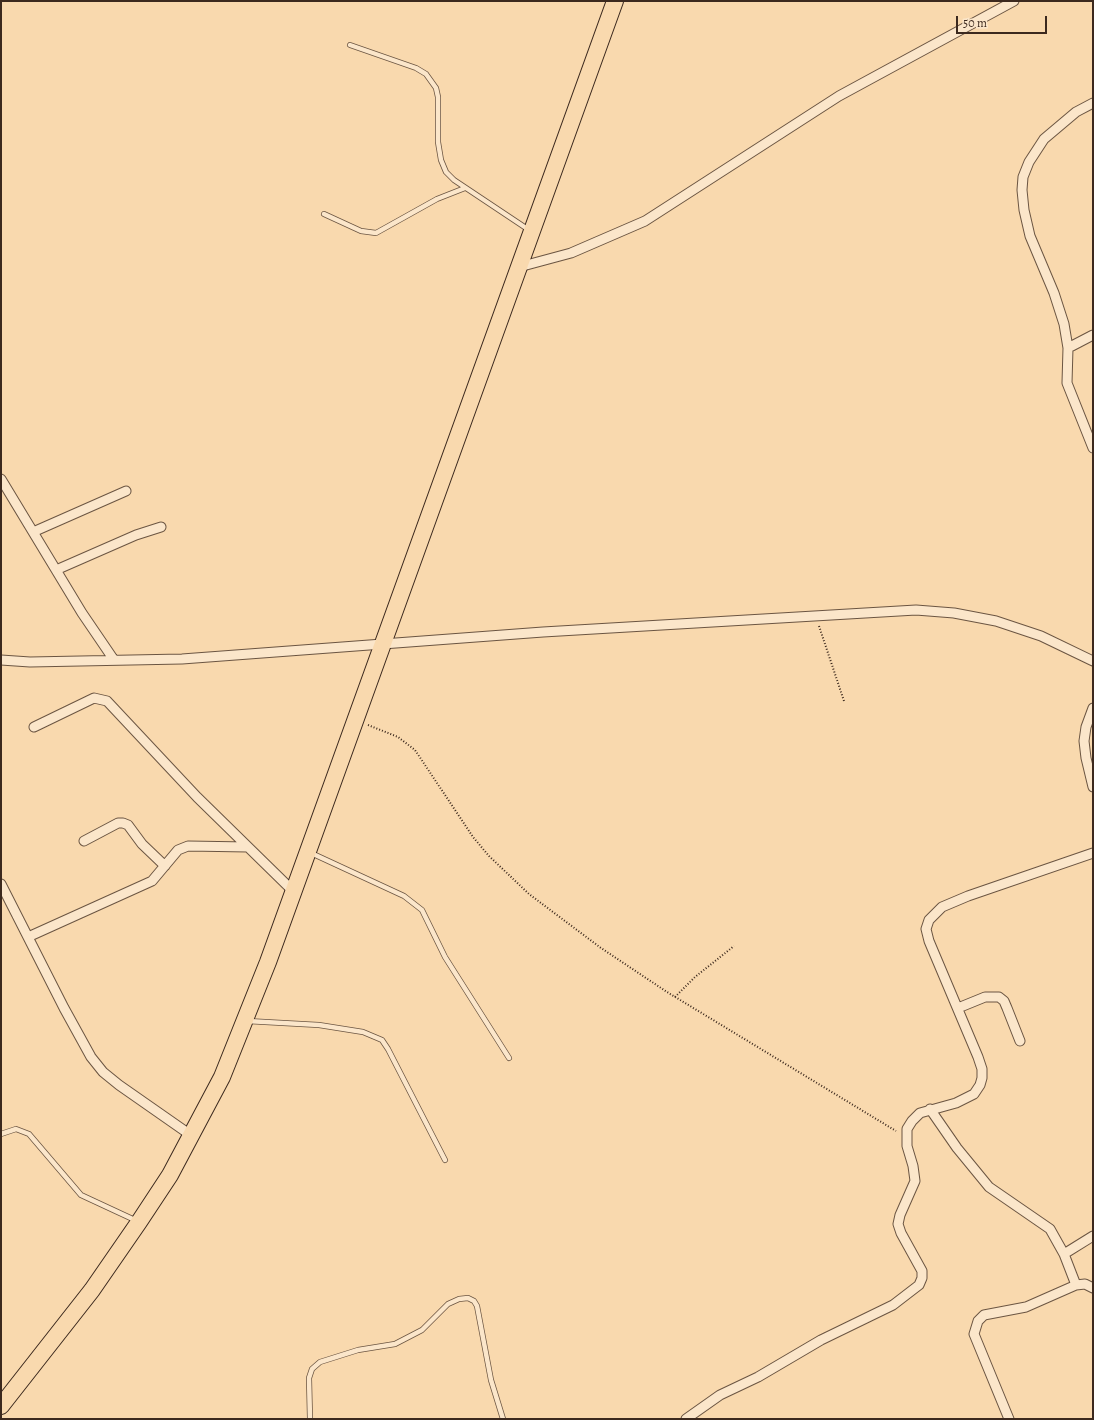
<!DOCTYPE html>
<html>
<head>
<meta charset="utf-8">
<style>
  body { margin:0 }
  #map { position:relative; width:1094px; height:1420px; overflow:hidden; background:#f9d9ae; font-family:Alegreya,serif }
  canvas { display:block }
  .frame { position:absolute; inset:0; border:2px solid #3c291e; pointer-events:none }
  .scale { position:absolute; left:956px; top:16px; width:91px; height:18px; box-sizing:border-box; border:2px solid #3c291e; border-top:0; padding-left:5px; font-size:12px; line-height:14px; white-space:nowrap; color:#3c291e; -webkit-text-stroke:3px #fbe6ca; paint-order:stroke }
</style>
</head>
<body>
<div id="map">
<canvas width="1094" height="1420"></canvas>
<div class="frame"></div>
<div class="scale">50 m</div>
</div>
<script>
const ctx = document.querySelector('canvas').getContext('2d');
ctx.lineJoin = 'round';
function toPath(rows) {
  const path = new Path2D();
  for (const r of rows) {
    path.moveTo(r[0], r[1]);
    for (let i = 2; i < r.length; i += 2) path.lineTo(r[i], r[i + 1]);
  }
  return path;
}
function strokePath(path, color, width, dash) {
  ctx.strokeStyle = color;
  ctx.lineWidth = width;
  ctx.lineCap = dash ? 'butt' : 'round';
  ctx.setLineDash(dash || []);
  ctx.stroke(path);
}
const service = toPath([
  [350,45,416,68,426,74,436,88,438,97,438,142,441,160,446,172,454,180,529,230],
  [324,214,361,231,376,233,437,199,465,188],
  [311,853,404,896,422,910,445,957,509,1058],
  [247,1021,319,1025,363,1032,382,1040,388,1049,445,1160],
  [1,1134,16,1129,29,1134,81,1195,137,1221],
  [310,1419,309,1378,312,1369,320,1362,358,1350,395,1344,422,1330,448,1304,459,1299,468,1298,474,1301,477,1306,491,1380,503,1419]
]);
const minor = toPath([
  [1093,103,1076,112,1044,139,1029,162,1023,177,1022,190,1024,210,1030,236,1054,293,1064,324,1068,348,1067,383,1093,448],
  [519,267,571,253,645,221,839,96,1014,1],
  [1068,348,1093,335],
  [1,479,82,613,114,660],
  [33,532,126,491],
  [56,570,136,535,161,527],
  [1,660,30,662,182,659,543,632,916,610,954,613,996,621,1041,636,1093,661],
  [1093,708,1086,727,1084,741,1086,758,1093,787],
  [34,727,94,698,107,701,197,797,293,891],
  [84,841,118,823,123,823,128,825,142,844,165,866],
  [1,884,64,1008,91,1057,103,1072,119,1085,192,1136],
  [28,937,152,881,178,850,188,846,248,847],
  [958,1008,985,997,999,997,1004,1001,1007,1008,1020,1041],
  [930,1109,957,1148,989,1187,1050,1229,1064,1254,1076,1285],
  [1064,1254,1093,1236],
  [686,1419,720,1395,758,1377,821,1340,893,1305,919,1285,922,1278,922,1271,901,1233,898,1224,900,1215,915,1181,913,1166,907,1146,907,1129,912,1121,920,1113,956,1103,974,1094,980,1085,982,1078,982,1069,978,1057,929,941,926,929,929,920,942,907,968,896,1093,853],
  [1009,1419,974,1334,978,1321,984,1315,1026,1307,1076,1285,1085,1284,1093,1288]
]);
const trunk = toPath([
  [1,1406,92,1290,139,1222,170,1175,222,1077,268,962,615,1]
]);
strokePath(service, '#6b5542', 6);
strokePath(minor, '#6b5542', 11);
strokePath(trunk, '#3c291e', 18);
strokePath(toPath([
  [819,626,844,701],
  [368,725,398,737,415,750,473,837,489,856,529,894,601,948,667,992,896,1131],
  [675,997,695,977,734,946]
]), '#3c291e', 2, [1, 2]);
strokePath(service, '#fbe6ca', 4.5);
strokePath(minor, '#fbe6ca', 9);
strokePath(trunk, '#f9d9ae', 16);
</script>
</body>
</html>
